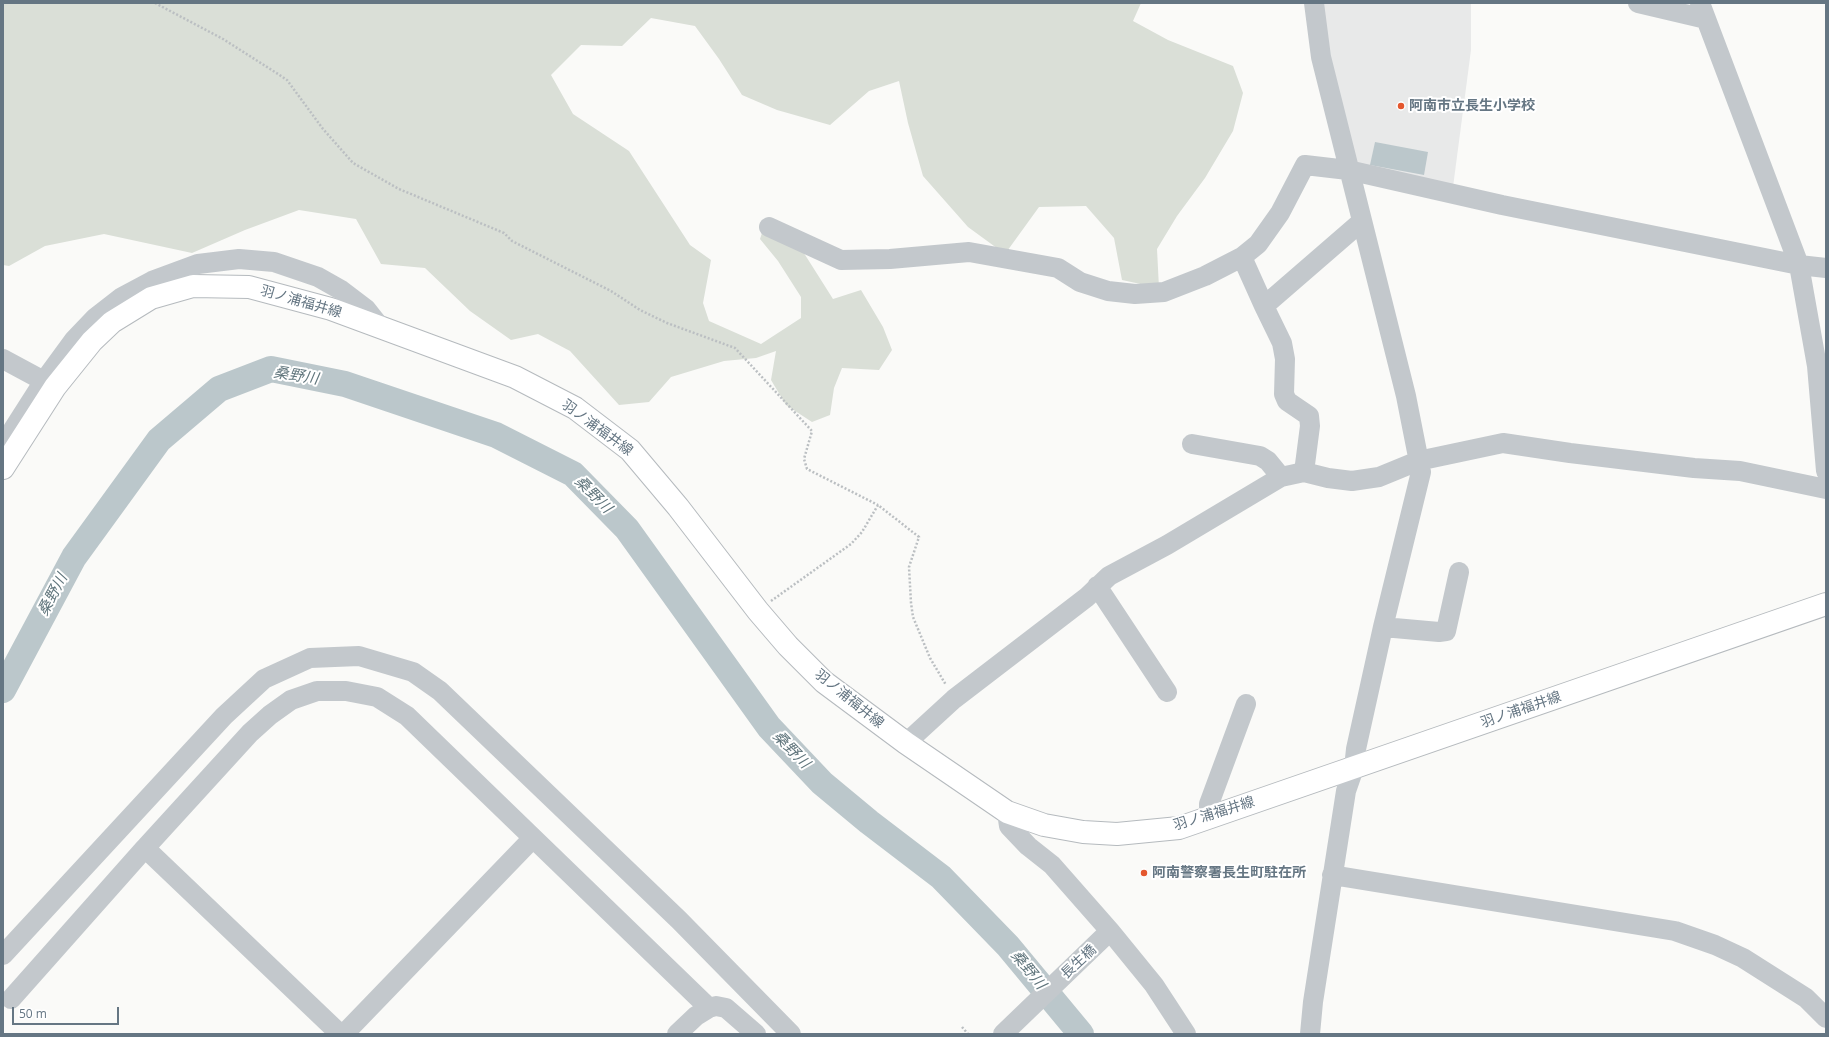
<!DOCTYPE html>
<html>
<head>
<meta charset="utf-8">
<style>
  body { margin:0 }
  #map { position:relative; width:1829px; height:1037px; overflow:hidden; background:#fafaf8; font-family:"Open Sans",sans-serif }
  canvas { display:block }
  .frame { position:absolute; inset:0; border:4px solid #657683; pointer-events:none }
  .scale { position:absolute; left:12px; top:1007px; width:107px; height:18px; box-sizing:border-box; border:2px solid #657683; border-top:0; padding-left:5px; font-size:12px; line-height:14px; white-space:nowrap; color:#657683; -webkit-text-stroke:3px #fff; paint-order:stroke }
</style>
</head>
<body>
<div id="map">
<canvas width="1829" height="1037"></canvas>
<div class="frame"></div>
<div class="scale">50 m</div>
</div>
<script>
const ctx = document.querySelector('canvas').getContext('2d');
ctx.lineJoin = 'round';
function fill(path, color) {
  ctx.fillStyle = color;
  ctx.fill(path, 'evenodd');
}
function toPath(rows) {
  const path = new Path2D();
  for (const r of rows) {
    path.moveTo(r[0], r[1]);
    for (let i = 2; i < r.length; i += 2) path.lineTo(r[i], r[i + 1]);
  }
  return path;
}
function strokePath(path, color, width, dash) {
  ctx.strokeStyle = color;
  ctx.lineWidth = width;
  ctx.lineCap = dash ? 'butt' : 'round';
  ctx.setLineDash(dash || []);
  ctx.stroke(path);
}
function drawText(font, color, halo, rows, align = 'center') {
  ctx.font = font + ' "Open Sans","Noto Sans JP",sans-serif';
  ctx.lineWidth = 4;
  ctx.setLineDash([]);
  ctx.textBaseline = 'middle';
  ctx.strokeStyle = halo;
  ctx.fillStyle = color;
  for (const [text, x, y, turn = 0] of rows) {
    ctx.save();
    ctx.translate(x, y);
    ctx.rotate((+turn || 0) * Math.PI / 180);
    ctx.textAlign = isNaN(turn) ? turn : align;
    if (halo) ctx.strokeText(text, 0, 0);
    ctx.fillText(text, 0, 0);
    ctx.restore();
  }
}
fill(toPath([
  [1321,3,1471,3,1471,50,1453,187,1349,162]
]), '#e8e9e9');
fill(toPath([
  [3,3,1141,3,1133,21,1168,40,1233,66,1243,93,1233,131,1205,178,1177,216,1157,249,1159,288,1122,280,1114,238,1086,206,1039,207,1005,254,968,227,923,176,908,123,899,81,869,91,830,125,777,110,742,95,719,59,695,26,651,18,622,46,581,45,551,75,573,114,629,151,690,245,711,260,703,303,709,321,761,344,801,318,801,297,778,261,760,239,763,230,802,250,833,299,861,290,883,327,892,350,879,370,842,368,834,388,830,415,812,422,786,405,771,380,776,351,756,358,724,361,671,377,649,402,619,405,570,351,538,334,511,340,470,311,425,268,381,264,356,219,299,210,245,230,192,253,104,234,45,246,9,266,3,265]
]), '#dadfd7');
fill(toPath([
  [1375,142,1428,152,1424,175,1370,165]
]), '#bbc7cb');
strokePath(toPath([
  [3,690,74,557,159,440,219,389,271,369,345,384,496,435,573,474,627,529,769,727,822,783,869,822,941,877,1008,946,1081,1034]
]), '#bbc7cb', 26);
const major = toPath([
  [3,468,55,387,92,341,112,322,151,298,193,286,249,287,331,309,515,377,575,408,630,450,678,507,758,611,788,646,824,682,906,743,1007,812,1044,825,1083,832,1117,834,1179,828,1826,604]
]);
strokePath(major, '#b5babe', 24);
strokePath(toPath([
  [155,3,223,39,278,74,287,80,323,129,353,163,399,189,504,233,512,241,611,291,640,310,667,323,735,348,812,431,804,459,807,469,878,505],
  [771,601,851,544,862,532,878,505,919,537,909,567,911,603,913,617,930,658,946,685],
  [962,1027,968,1034]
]), '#bbbfc2', 2.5, [2, 2]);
strokePath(toPath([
  [1638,3,1706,19],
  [1700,3,1799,265,1817,366,1826,471],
  [769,227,841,260,890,259,969,252,1058,268,1080,282,1108,291,1135,294,1164,292,1205,276,1242,257,1258,244,1280,213,1305,165,1348,170,1502,205,1799,265,1826,268],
  [1242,257,1264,306,1361,222],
  [1264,306,1282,343,1285,359,1284,394,1287,401,1309,416,1310,426,1304,472],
  [3,359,55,387],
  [1192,444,1260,456,1268,461,1281,477],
  [3,445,44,381,74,340,95,318,122,297,152,281,198,264,239,259,274,262,318,277,341,290,366,309,381,328],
  [1097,586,1167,692],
  [1383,627,1439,632,1446,631,1459,572],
  [906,743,954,699,1087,597,1109,576,1167,545,1281,477,1304,472,1328,478,1352,481,1379,477,1418,461,1503,443,1570,453,1694,468,1740,471,1826,489],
  [1209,817,1209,804,1246,704],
  [145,848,250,733,270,715,291,700,317,691,346,691,377,697,407,716,709,1008],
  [1332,875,1675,931,1715,945,1743,958,1806,998,1826,1018],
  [1110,931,1154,985,1186,1034],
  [3,955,224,716,264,679,310,658,359,656,413,672,440,691,679,920,791,1034],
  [11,999,145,848,340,1034],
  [344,1034,533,838],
  [677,1034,696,1016,709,1008,716,1006,726,1008,756,1034],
  [1003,1034,1110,931,1052,865,1028,846,1009,826,1007,812],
  [1310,1034,1313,1002,1346,791,1354,768,1356,749,1383,627,1421,472,1406,396,1321,57,1314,3]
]), '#c3c8cc', 20);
strokePath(major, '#fff', 22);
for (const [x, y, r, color] of [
  [1401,106,4,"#e4572e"],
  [1144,873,4,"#e4572e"]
]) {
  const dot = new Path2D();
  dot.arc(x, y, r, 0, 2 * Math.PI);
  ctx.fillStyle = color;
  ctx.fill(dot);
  strokePath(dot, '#fff', 1.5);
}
drawText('bold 14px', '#657683', '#fff', [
  ["阿南市立長生小学校",1409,106],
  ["阿南警察署長生町駐在所",1152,873]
], 'left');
drawText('14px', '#657683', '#fff', [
  ["羽ノ浦福井線",301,302,16],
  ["羽ノ浦福井線",597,428,36],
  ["羽ノ浦福井線",849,699,39],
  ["羽ノ浦福井線",1521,710,-19],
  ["羽ノ浦福井線",1214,814,-17],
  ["長生橋",1079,962,-43]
]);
drawText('italic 15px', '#60757c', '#fff', [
  ["桑野川",296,376,9],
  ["桑野川",593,495,45],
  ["桑野川",53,595,-62],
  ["桑野川",791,750,46],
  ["桑野川",1028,970,51]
]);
</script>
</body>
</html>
